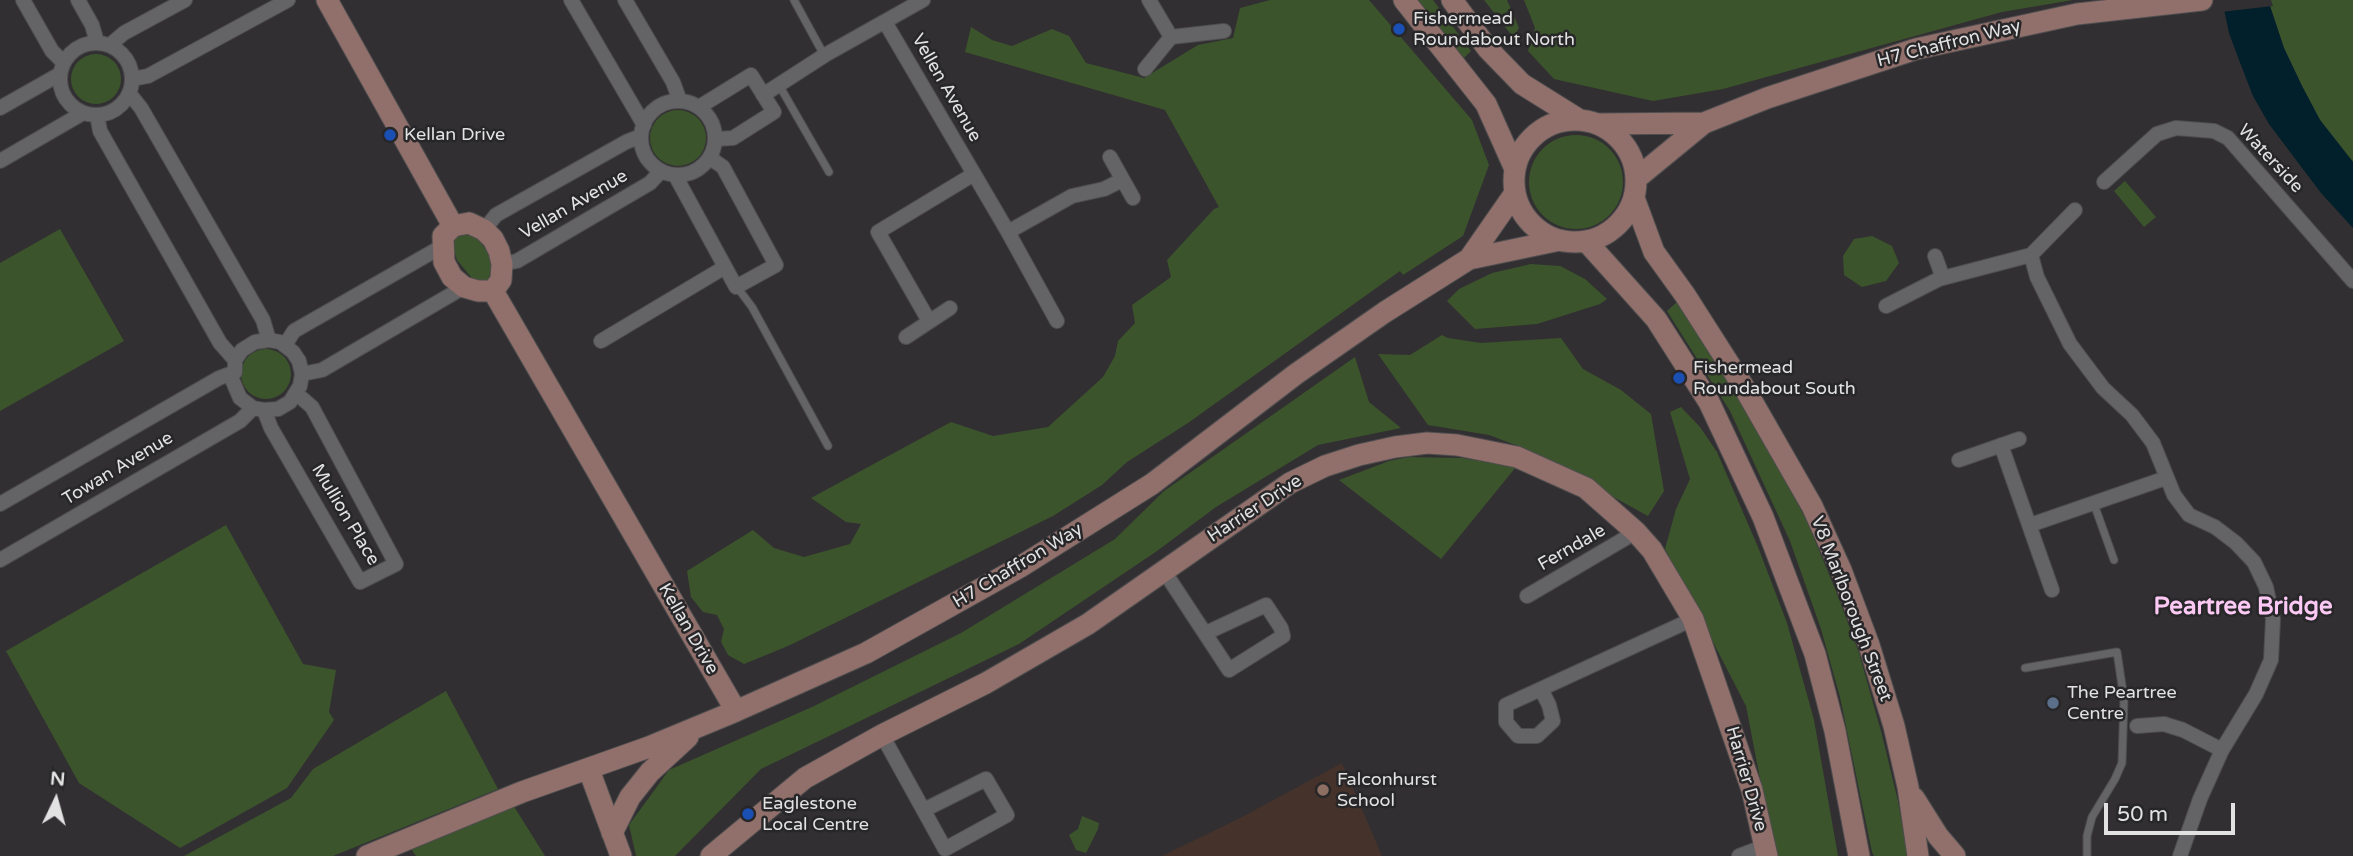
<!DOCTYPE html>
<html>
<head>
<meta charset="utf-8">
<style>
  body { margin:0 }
  #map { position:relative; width:2353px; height:856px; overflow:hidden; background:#312f32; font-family:"Varela Round",sans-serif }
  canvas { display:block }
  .north { position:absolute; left:21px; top:765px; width:70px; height:70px; -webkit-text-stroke:5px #272628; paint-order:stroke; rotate:5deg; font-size:19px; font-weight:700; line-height:28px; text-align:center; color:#e3e2e3 }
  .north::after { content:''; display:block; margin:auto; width:24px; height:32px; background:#e3e2e3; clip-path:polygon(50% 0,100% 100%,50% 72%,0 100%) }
  .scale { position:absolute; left:2104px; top:803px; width:131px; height:32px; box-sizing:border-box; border:4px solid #e3e2e3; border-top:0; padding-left:9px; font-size:21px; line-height:24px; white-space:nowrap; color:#e3e2e3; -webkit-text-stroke:5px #272628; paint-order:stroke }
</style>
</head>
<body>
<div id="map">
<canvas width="2353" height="856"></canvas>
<div class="north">N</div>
<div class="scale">50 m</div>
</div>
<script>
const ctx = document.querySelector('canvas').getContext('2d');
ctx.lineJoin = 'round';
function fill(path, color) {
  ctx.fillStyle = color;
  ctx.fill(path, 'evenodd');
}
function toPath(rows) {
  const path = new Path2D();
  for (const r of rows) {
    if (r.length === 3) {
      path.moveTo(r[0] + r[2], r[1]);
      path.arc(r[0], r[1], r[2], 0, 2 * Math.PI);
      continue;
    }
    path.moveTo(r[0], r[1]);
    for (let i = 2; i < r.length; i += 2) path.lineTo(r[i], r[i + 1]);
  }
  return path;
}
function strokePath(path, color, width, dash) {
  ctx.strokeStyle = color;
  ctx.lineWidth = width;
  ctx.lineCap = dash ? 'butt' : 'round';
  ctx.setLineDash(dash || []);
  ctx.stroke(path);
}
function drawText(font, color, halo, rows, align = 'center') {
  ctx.font = font + ' "Varela Round",sans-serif';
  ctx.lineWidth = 5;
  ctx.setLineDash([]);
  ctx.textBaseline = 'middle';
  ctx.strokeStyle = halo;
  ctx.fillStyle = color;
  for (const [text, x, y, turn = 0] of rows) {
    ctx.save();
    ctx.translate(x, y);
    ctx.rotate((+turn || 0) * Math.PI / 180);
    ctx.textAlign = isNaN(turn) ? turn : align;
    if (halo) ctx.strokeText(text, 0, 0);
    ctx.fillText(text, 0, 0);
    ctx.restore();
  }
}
fill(toPath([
  [1342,763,1382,856,1162,856,1240,818]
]), '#45332b');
fill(toPath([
  [1270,0,1369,0,1472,120,1489,165,1463,236,1403,275,1400,271,1188,423,1127,462,1102,485,1053,516,788,646,744,664,728,655,721,642,724,629,717,615,703,612,691,597,687,571,753,530,774,548,804,557,850,544,861,524,846,522,811,498,951,422,993,436,1048,427,1103,377,1115,356,1118,341,1135,323,1132,305,1171,277,1167,260,1214,209,1219,207,1165,110,965,52,971,27,992,40,1012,46,1052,29,1069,36,1086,63,1144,78,1198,45,1233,38,1240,8],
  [1414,0,1433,0,1471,51,1461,61],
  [1484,0,1507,0,1519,28,1513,37],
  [1524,0,2073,0,2002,12,1723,89,1653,101,1554,79,1528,51,1535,28],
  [2268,0,2353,0,2353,162,2320,120,2302,86,2284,48],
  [96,79,25],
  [678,138,28],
  [1576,182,47],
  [2125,181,2156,217,2144,227,2114,191],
  [60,229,124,341,0,411,0,263],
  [464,233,478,239,489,254,492,266,491,274,487,280,478,281,471,277,457,260,454,250,455,239,457,234],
  [1872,236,1892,246,1899,263,1886,281,1862,287,1844,275,1843,256,1854,239],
  [1531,264,1560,266,1585,279,1607,299,1600,304,1537,324,1475,329,1447,301,1459,289,1492,273],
  [1677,302,1709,344,1779,466,1808,524,1836,591,1859,653,1882,735,1898,801,1908,856,1874,856,1872,852,1840,697,1821,629,1790,541,1730,411,1667,311],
  [1442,335,1448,338,1481,343,1561,338,1583,369,1621,390,1651,414,1664,491,1648,516,1526,449,1489,435,1428,425,1378,354,1410,355],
  [266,374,25],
  [1355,357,1369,402,1401,428,1318,445,1216,507,1157,551,1019,644,761,769,675,856,636,856,629,825,669,770,812,707,961,633,1115,539,1164,491],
  [1681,407,1700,427,1717,452,1758,547,1787,623,1814,720,1838,856,1775,856,1746,706,1665,549,1676,509,1690,479,1670,412],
  [1409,457,1462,458,1516,467,1441,559,1339,480,1389,461],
  [226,525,303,664,336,670,329,712,334,720,287,788,180,848,79,783,6,651],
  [446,691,498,789,333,856,184,856,291,798,313,769],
  [510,800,545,856,416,856,405,840],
  [1082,816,1099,823,1098,829,1086,853,1076,850,1069,835,1078,829]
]), '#3c542c');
fill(toPath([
  [2222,0,2268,0,2284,48,2302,86,2320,120,2353,162,2353,228,2321,193,2269,124,2253,96,2239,60,2229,33]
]), '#01202b');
fill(toPath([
  [2218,0,2271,0,2273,6,2221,12]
]), '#312f32');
const lane = toPath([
  [794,0,824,55],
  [779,85,829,172],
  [737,287,752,307,828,446],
  [2094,504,2114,560],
  [2025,668,2117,652,2124,699,2122,763,2115,779,2092,817,2087,836,2087,856]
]);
const street = toPath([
  [23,0,52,51,63,62],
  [78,0,92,25,97,42],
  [571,0,644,125],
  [625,0,673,82,680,101],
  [1149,0,1171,37],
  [885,22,1008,232,1057,321],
  [96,79,36],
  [110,45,124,33,185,0],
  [1145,69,1171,37,1224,31],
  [132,79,148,76,288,0],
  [129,93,141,108,263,320,269,340],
  [763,95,825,55,923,0],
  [678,138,37],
  [699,107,751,75,774,112,733,138,716,139],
  [0,108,60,74],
  [97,115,100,131,220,343,235,360],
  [1110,157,1133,198],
  [0,161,83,113],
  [675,175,736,287,776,265,723,167,710,158],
  [2104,182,2157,134,2176,128,2214,131,2228,138,2353,281],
  [484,230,496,215,626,142,641,136],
  [1008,232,1072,196,1104,189,1122,180],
  [2031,255,2037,277,2070,344,2103,388,2132,415,2153,443,2174,495,2189,515,2215,527,2236,543,2254,562,2266,587,2273,619,2271,660,2256,694,2222,750,2200,799,2180,856],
  [1935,256,1943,278],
  [502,264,517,261,650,183,661,171],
  [1886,306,1939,279,2031,255,2075,210],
  [929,321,878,232,974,174],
  [906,337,950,308],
  [269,340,280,342,293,352,299,361,302,374,300,386,290,402,278,409,264,410,253,408,240,398,231,377,235,372,235,360,242,350,255,342,269,340],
  [601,341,725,267],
  [285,345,294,331,441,247],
  [302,374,322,370,464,287],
  [264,410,271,428,360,582,396,564,312,407,297,394],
  [2001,445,2052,590],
  [1959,460,2019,439],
  [0,504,219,378,235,372],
  [2030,525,2166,478],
  [0,560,240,421,253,408],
  [1164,571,1229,670,1283,636,1281,628,1266,605,1206,633],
  [1527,596,1636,532],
  [1541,689,1549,705,1553,721,1537,736,1518,736,1506,722,1506,705,1693,619],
  [2137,726,2164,724,2183,730,2222,750],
  [882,735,945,849,1007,815,986,779,924,810],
  [1739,856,1765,846]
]);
const secondary = toPath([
  [327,0,453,226],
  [1404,0,1486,104,1515,169],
  [1452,0,1488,49,1522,84,1578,119],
  [1575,181,61],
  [1599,124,1704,123],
  [1637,178,1704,123,1767,98,1916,49,2077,14,2202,0],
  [1634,198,1654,252,1685,295,1745,389,1812,506,1841,570,1869,645,1894,726,1908,787,1918,856],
  [469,223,484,230,493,239,499,251,502,264,501,280,493,291,478,291,464,287,452,277,444,262,443,236,453,226,469,223],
  [1586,241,1656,319,1709,402,1763,517,1815,654,1835,731,1859,856],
  [1469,259,1515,193],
  [493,291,736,711],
  [589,770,621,856],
  [1914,798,1938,836,1955,856],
  [612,833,630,797,650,772,688,737],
  [367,856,522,792,649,747,736,711,866,653,1020,567,1152,484,1296,374,1385,312,1469,259,1560,240],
  [711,856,805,778,882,735,986,683,1088,624,1290,483,1325,466,1359,455,1395,447,1427,443,1457,445,1517,457,1586,488,1636,532,1652,550,1693,619,1752,790,1767,856]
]);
strokePath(lane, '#4e4d4e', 9);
strokePath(street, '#4e4d4e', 16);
strokePath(secondary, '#4e4d4e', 23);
strokePath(lane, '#646366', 7);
strokePath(street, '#646366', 14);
strokePath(secondary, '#916f6b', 21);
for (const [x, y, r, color] of [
  [1399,29,7,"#1a4fb4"],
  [390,135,7,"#1a4fb4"],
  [1679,378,7,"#1a4fb4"],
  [2053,703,7,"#5c6f8a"],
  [1323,790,7,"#8d6e63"],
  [748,814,7,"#1a4fb4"]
]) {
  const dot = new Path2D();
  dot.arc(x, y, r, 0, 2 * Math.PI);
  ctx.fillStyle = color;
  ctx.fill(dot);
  strokePath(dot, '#272628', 2.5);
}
drawText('18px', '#e3e2e3', '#272628', [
  ["Fishermead",1413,19],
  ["Roundabout North",1413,40],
  ["Kellan Drive",404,135],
  ["Fishermead",1693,368],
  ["Roundabout South",1693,389],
  ["The Peartree",2067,693],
  ["Centre",2067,714],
  ["Falconhurst",1337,780],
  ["School",1337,801],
  ["Eaglestone",762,804],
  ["Local Centre",762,825]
], 'left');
drawText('18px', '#e3e2e3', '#272628', [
  ["H7 Chaffron Way",1949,44,-14],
  ["Vellen Avenue",946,88,60],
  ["Waterside",2270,159,47],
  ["Vellan Avenue",574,205,-30],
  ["Towan Avenue",118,469,-31],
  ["Harrier Drive",1255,509,-33],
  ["Mullion Place",345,515,59],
  ["Ferndale",1572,548,-30],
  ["H7 Chaffron Way",1018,566,-31],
  ["V8 Marlborough Street",1851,609,69],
  ["Kellan Drive",688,629,60],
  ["Harrier Drive",1746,779,74]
]);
drawText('bold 24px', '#fbc9f4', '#272628', [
  ["Peartree Bridge",2243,608]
]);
</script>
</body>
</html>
